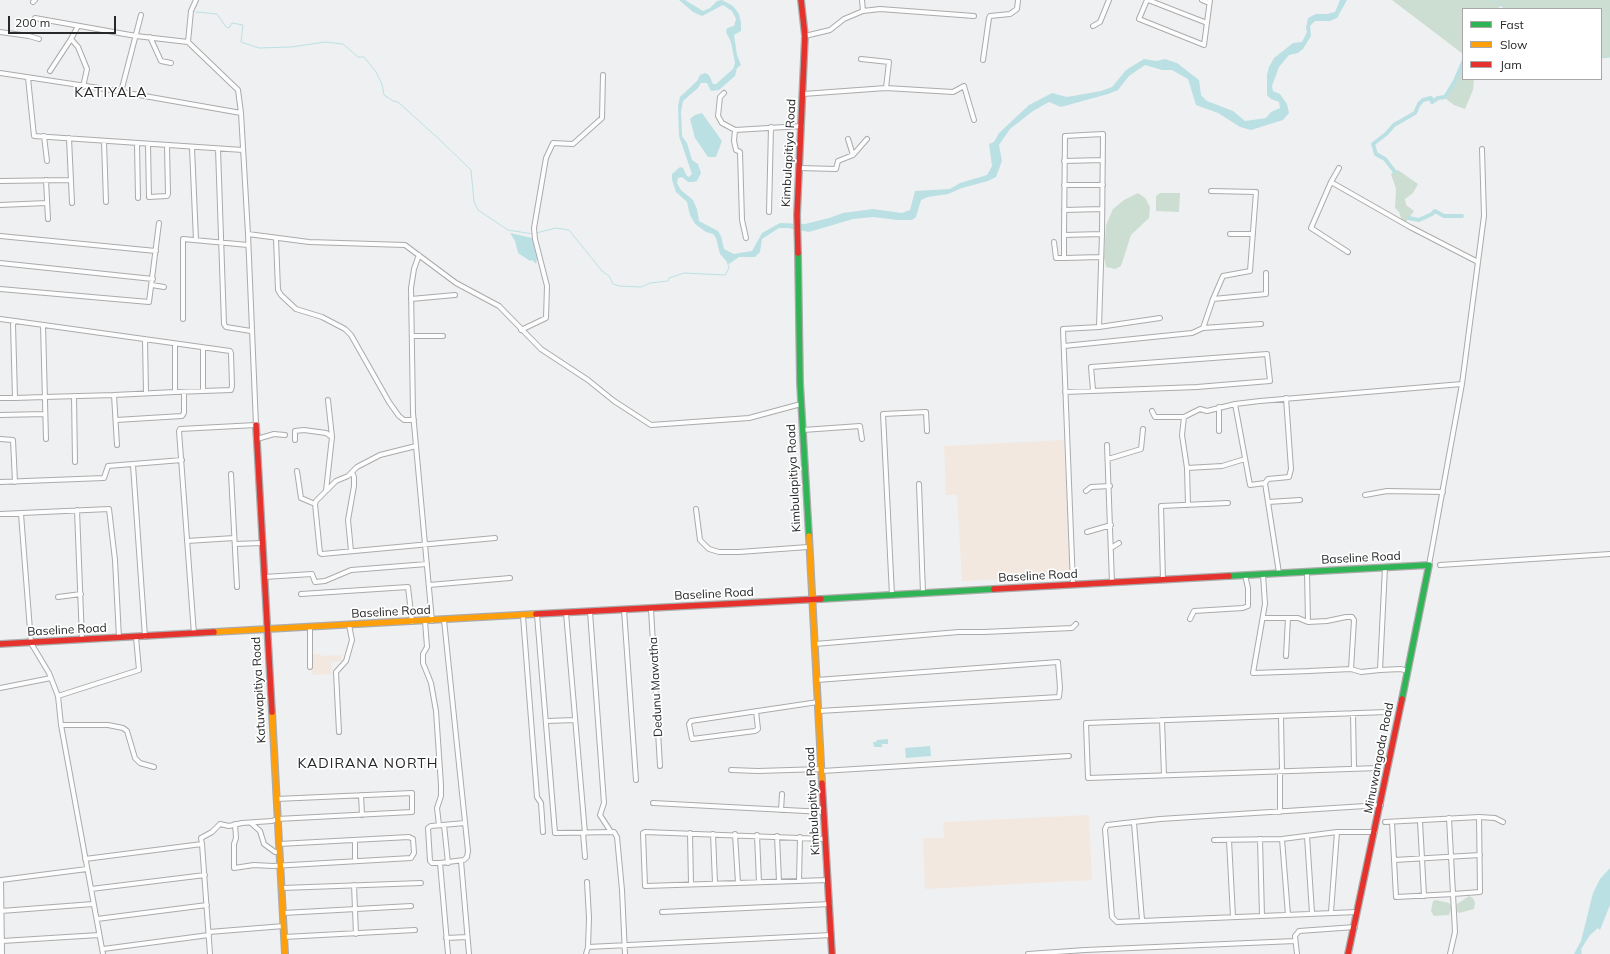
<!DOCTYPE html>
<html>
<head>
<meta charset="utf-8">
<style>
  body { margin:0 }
  #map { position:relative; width:1610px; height:954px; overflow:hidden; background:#eff0f1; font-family:Mulish,sans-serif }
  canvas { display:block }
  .legend { position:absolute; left:1462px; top:8px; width:140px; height:72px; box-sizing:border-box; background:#fff; border:1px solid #a9a9a9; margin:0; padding:5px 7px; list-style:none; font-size:12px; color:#272829 }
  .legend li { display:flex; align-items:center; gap:8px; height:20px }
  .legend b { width:20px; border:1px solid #a9a9a9 }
  .scale { position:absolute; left:8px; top:16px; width:108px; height:18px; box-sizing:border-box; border:2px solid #272829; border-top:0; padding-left:5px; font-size:12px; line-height:14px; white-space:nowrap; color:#272829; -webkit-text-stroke:3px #fff; paint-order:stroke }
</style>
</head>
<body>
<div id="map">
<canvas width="1610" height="954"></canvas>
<ul class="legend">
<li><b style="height:5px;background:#30b455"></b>Fast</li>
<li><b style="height:5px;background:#ff9f0a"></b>Slow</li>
<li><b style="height:5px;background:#e5322d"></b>Jam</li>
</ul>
<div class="scale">200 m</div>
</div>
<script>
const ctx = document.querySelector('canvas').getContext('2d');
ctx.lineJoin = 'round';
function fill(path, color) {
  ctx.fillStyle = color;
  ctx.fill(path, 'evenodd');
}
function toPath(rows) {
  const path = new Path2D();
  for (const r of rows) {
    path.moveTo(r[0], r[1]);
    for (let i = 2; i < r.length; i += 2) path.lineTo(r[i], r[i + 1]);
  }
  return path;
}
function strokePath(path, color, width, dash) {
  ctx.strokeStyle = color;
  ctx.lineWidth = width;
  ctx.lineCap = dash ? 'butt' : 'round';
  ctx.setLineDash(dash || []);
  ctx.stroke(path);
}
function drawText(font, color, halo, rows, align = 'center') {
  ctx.font = font + ' Mulish,sans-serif';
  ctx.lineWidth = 3.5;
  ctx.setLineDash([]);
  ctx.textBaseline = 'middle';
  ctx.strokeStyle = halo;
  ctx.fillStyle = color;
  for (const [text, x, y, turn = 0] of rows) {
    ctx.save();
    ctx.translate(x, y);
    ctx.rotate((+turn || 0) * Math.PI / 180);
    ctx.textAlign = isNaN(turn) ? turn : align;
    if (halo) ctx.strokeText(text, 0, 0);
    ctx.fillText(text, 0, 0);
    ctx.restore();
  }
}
fill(toPath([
  [1064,440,1071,576,962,581,957,495,946,495,944,446],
  [311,654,320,654,321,656,341,655,342,661,331,662,332,674,312,675],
  [1089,815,1092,880,925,889,923,838,944,838,943,822]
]), '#f3e8e0');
fill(toPath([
  [1392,0,1610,0,1610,57,1601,58,1601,9,1505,9,1500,6,1498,9,1463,9,1463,54],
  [1463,64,1463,79,1474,79,1473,90,1465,109,1454,105,1446,99],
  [1398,170,1418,184,1413,193,1405,199,1406,205,1414,211,1406,222,1402,221,1399,212,1395,208,1396,189,1391,174],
  [1138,193,1145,198,1150,207,1149,218,1131,235,1121,266,1115,269,1106,267,1104,257,1106,225,1113,209,1124,200],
  [1160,193,1180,193,1179,212,1156,211,1156,196],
  [1469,896,1473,898,1475,903,1474,909,1459,913,1457,911,1457,904],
  [1436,900,1449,903,1452,907,1449,915,1434,916,1431,911,1433,901]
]), '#ccded2');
fill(toPath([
  [679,0,685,0,703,11,710,8,717,1,722,0,733,6,739,14,741,23,741,31,734,35,737,55,741,65,737,68,735,76,719,90,711,91,707,83,701,83,698,88,683,101,681,112,682,136,687,143,692,160,698,164,701,173,697,181,693,182,688,182,682,177,678,178,677,183,681,190,693,200,697,209,699,221,718,231,721,236,724,249,734,254,752,251,762,233,780,223,805,224,829,218,843,213,873,209,902,213,910,210,915,191,950,189,960,183,987,175,992,166,989,144,994,142,999,133,1029,105,1052,93,1067,97,1101,91,1112,87,1126,70,1144,59,1156,61,1165,59,1177,63,1199,80,1201,95,1207,101,1233,111,1245,121,1266,118,1271,112,1280,108,1279,102,1271,99,1267,95,1267,75,1269,67,1274,58,1293,43,1302,42,1307,32,1306,28,1308,18,1316,14,1327,14,1335,12,1340,0,1347,0,1337,18,1330,21,1315,21,1310,26,1311,36,1303,49,1298,53,1289,55,1279,67,1272,86,1273,91,1280,94,1287,104,1289,113,1283,120,1251,130,1240,127,1218,113,1196,105,1188,79,1172,70,1162,70,1145,65,1129,76,1118,90,1108,94,1061,107,1049,102,1033,111,1010,129,999,145,1002,161,996,177,988,181,962,188,948,194,928,197,921,200,916,217,912,220,897,220,873,217,853,219,809,232,788,228,779,228,762,239,760,252,755,257,739,257,729,264,720,254,716,238,713,234,706,232,695,224,690,215,687,202,676,192,672,180,672,174,680,167,683,168,687,176,689,177,692,174,679,136,678,106,680,97,697,81,700,75,705,73,709,75,713,84,716,84,733,69,735,63,731,42,726,32,727,28,734,26,736,19,732,11,723,5,702,16,693,12],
  [702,113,722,141,716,157,708,157,695,138,690,119,695,115],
  [510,233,532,238,537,258,536,264,532,260,530,261,518,253,515,241],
  [888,739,888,744,882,744,882,747,874,747,873,742,876,742,877,740],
  [930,746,931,756,906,758,905,748],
  [1610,868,1610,905,1600,930,1598,928,1590,935,1581,949,1582,953,1581,954,1574,954,1581,941,1593,893,1600,879]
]), '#bbe0e4');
strokePath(toPath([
  [1492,0,1509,9],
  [196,12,217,14,226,27,229,28,232,23,243,25,241,42,259,48,291,47,325,42,343,44,358,57,364,57,376,72,382,84,384,95,393,101,398,102,439,139,471,170,474,202,478,210,508,230,533,234],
  [1601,58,1610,57],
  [536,233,556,228,569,230,602,271,609,276,613,284,619,286,641,287,650,283,668,281,669,278,684,273,725,275,729,268,727,261]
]), '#bbe0e4', 1);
strokePath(toPath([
  [1395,172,1385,159,1376,154,1373,144,1386,134,1394,125,1415,113,1419,104,1423,100,1431,98,1432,102,1438,98,1445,97,1455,81,1463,62],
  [1409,218,1419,220,1432,214,1435,211,1444,216,1462,216]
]), '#bbe0e4', 4);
const street = toPath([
  [862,0,863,11],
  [1147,0,1139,19,1204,45,1210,0],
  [1148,0,1207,23],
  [1202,0,1209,3],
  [33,2,35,0],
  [35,18,136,36,188,42,238,90,241,113,248,234,256,425,180,429,179,431,194,634],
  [78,26,71,39,78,47,87,69,83,87],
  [1093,26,1100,22,1109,0],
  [0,32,29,36,39,39],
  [805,36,830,30,844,19,863,11,880,9,974,16],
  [150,37,161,61,171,63],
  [188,42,191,11,196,0],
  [861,59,889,62,886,88],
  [983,60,989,18,990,16,1010,14,1017,9,1018,0],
  [50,71,71,39],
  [0,73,99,88,241,113],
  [28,78,34,136,243,150],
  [121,92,141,15],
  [724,93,720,97,718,116,722,123,735,130,734,141,736,150,740,152,742,220,746,238],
  [803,94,886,88,953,92,964,86,974,120],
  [735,130,802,126],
  [44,136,47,161],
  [69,138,72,203],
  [848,139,853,155],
  [104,141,106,202],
  [137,144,138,198],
  [148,145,149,197,167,196,168,194,167,146],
  [192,148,196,240],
  [218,149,224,324,226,327,251,331],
  [1064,161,1103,160],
  [800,168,836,169,838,161,853,155,867,139],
  [1339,168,1331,182,1311,228,1348,252],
  [46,180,48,219],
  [0,181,71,180],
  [1331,182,1410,227,1478,262],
  [1064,185,1103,185],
  [0,205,47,203],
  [1064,210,1102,209],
  [769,212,771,127],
  [248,234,309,242,405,245,456,283,499,306,541,349,588,380,614,401,651,425,749,418,801,404],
  [1230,234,1253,234],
  [1064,235,1064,258,1101,257],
  [0,236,156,251],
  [276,238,278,290,281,295,296,309,322,317,345,329,351,335,389,402,399,416,404,420,414,420],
  [1054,242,1056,258,1064,258],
  [419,255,414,269,411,288,413,413,432,621],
  [0,263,153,279],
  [152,285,164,287],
  [0,289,149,302,159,223],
  [411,299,455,295],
  [1213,299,1266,294,1266,273],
  [0,319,15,321],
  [183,319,183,239,248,245],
  [43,325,46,439],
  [1099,327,1160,318],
  [1203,328,1261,324],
  [521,330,546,318,547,286,535,239,534,228,546,158,553,143,573,144,602,118,603,75],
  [412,336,443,336],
  [145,339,146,393],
  [175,344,175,392],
  [1064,346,1192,333,1203,328,1213,299,1223,276,1250,271,1256,192,1211,191],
  [203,348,203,391],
  [1065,392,1197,387,1270,381,1267,354,1091,367,1093,390],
  [114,395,117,445],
  [74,396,75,462],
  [0,398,15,398,44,397,114,395,175,392,231,390,232,386,231,353,230,351,15,321,13,324,15,398],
  [1235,404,1250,485,1265,483],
  [1152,411,1155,417,1184,417,1182,435,1187,468,1188,505],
  [0,415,45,414],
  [1184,417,1200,409,1207,411,1235,404,1260,401,1462,384],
  [116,420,182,416,184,413,184,392],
  [803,430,860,426,862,439],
  [1219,431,1219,407],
  [0,439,13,440,15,482],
  [257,439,274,434,285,435],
  [295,440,295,431,304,430,326,433,332,437],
  [1107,445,1112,583],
  [416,446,380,455,357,467,348,476,336,481,316,501,315,504,320,553,322,554,495,538],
  [1108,459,1141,449,1143,429],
  [133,465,145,637],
  [1187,468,1222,466,1245,459],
  [297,471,301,498,315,504],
  [231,474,237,587],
  [0,482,104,478,108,466,182,460],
  [919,484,923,593],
  [326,491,332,437,328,400],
  [1086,491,1091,487,1110,486],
  [1365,495,1387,491,1443,492],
  [1268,502,1300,500],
  [696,509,700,540,709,549,719,552,739,552,808,547],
  [77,510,82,640],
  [0,514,109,509,115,560,119,638],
  [21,514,31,643,49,673,58,696,61,725,103,954],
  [1087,532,1111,525],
  [187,541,234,538],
  [235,544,262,543],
  [1111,548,1119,543],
  [351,551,348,520,354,486,354,477,352,472],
  [1429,565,1462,384,1478,262,1484,216,1482,149],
  [1440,565,1610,554],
  [1307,572,1308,622,1327,621,1346,617,1352,617,1354,620,1351,669,1309,671],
  [1279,573,1265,483,1268,479,1289,477,1291,469,1286,398],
  [1263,574,1265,604,1253,673,1311,671],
  [264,577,312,574,315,582,325,581,351,570,427,564],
  [1163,580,1161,506,1228,503],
  [429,585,510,578],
  [1073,585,1063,329,1099,327,1102,234,1103,134,1065,136,1064,235,1102,234],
  [301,594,408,587,412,622],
  [892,595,883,414,926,412,927,431],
  [58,597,81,594],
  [651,609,660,766],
  [624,610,636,780],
  [590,612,604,803,600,815,611,832],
  [566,613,585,833],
  [537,615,555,833,614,832,617,837,622,890,625,954],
  [523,616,537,797,541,803,543,832],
  [1263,618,1288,618,1286,656],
  [1288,618,1298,618,1308,622],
  [1190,619,1194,611,1243,608,1248,606,1248,588,1245,575],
  [444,620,468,851,467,857,464,860,440,863,448,954],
  [425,621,427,647,423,654,423,663,431,683,436,711,441,785,441,796,437,808,439,825],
  [815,644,959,632,984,632,1072,628,1076,624],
  [310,667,310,628],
  [1351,669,1361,672,1380,670,1385,567],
  [1380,670,1401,669,1407,671],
  [817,680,1058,662,1060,688,1059,697,819,711],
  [0,688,51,678],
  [58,696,139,670,136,637],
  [756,711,758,729,755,731,692,739,689,724,691,721,818,702],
  [1353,713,1354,769],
  [1281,716,1282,771],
  [1162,720,1164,775],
  [547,721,575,720],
  [61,725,108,725,123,728,127,731,135,758,140,763,154,767],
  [339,732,336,672,346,661,352,640,349,625],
  [1378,768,1088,778,1086,723,1387,712],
  [731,770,758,771,822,769],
  [822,771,1069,756],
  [1280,771,1280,812],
  [361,795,362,815],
  [653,803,824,812],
  [781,810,782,794],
  [1449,818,1455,932,1450,954],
  [1420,821,1424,896],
  [1385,822,1479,817,1495,818,1503,822],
  [1392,822,1396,897,1453,894,1480,892,1479,817],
  [251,823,260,831,264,844,275,852,280,852],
  [1134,823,1142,920],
  [235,824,236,838,234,844,234,868,254,865,273,866,411,858,414,853,413,839,409,837,279,844],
  [444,825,448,863],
  [583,833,585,857],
  [690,833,691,884],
  [713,834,715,883],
  [735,834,738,883],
  [757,835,759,882],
  [777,836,779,881],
  [1307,836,1312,913],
  [825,839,645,832,643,833,645,886,828,880],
  [1260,839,1262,916],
  [1282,839,1288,915],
  [355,840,355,860],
  [1214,840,1282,839,1337,832,1375,832],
  [1229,840,1233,917],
  [202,844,201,838,212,832,220,824,229,826,242,823,272,821,277,819,412,812,412,793,276,799],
  [85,859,202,844,210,954],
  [1394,860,1480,855],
  [461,861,469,954],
  [440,863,432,863,430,861,428,828,431,826,465,823],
  [799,881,800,837],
  [354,885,356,934],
  [282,888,421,883],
  [91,889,205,875],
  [1,911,93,904],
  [662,912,830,904],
  [1331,912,1337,832],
  [1357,912,1117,922,1112,917,1105,829,1107,825,1160,819,1381,805],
  [283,913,411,906],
  [97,919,207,905],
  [209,932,284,926],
  [284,937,415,930],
  [446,938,467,937],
  [2,941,99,935],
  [588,947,831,935],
  [103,949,209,935],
  [2,954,1,880,87,869],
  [586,954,588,947,589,918,587,882],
  [1028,954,1085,950,1295,941],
  [1297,954,1295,936,1299,931,1355,927]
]);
const fast = toPath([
  [798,253,800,383,809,536],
  [1229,576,1429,565,1402,699],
  [821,599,994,589]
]);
const slow = toPath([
  [809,536,822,783],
  [214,632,536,614],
  [272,712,285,954]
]);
const jam = toPath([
  [798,253,797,215,805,36,801,0],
  [256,425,272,712],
  [994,589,1229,576],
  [536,614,821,599],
  [0,644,214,632],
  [822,783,832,954],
  [1348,954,1402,699]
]);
strokePath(street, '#ababac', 6);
strokePath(fast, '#ababac', 8);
strokePath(slow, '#ababac', 8);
strokePath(jam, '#ababac', 8);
strokePath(street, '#fdfdfd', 4);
strokePath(fast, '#30b455', 5.5);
strokePath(slow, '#ff9f0a', 5.5);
strokePath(jam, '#e5322d', 5.5);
drawText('12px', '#272829', '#fff', [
  ["Kimbulapitiya Road",789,153,-87],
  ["Kimbulapitiya Road",794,478,-93],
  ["Baseline Road",1361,558,-3],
  ["Baseline Road",1038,576,-3],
  ["Baseline Road",714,594,-3],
  ["Baseline Road",391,612,-3],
  ["Baseline Road",67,630,-3],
  ["Dedunu Mawatha",656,687,-93],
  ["Katuwapitiya Road",259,690,-93],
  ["Minuwangoda Road",1379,758,-79],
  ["Kimbulapitiya Road",813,801,-93]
]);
ctx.letterSpacing = '1px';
drawText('14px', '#272829', '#fff', [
  ["KATIYALA",111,93],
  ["KADIRANA NORTH",368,764]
]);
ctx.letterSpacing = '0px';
</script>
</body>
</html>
